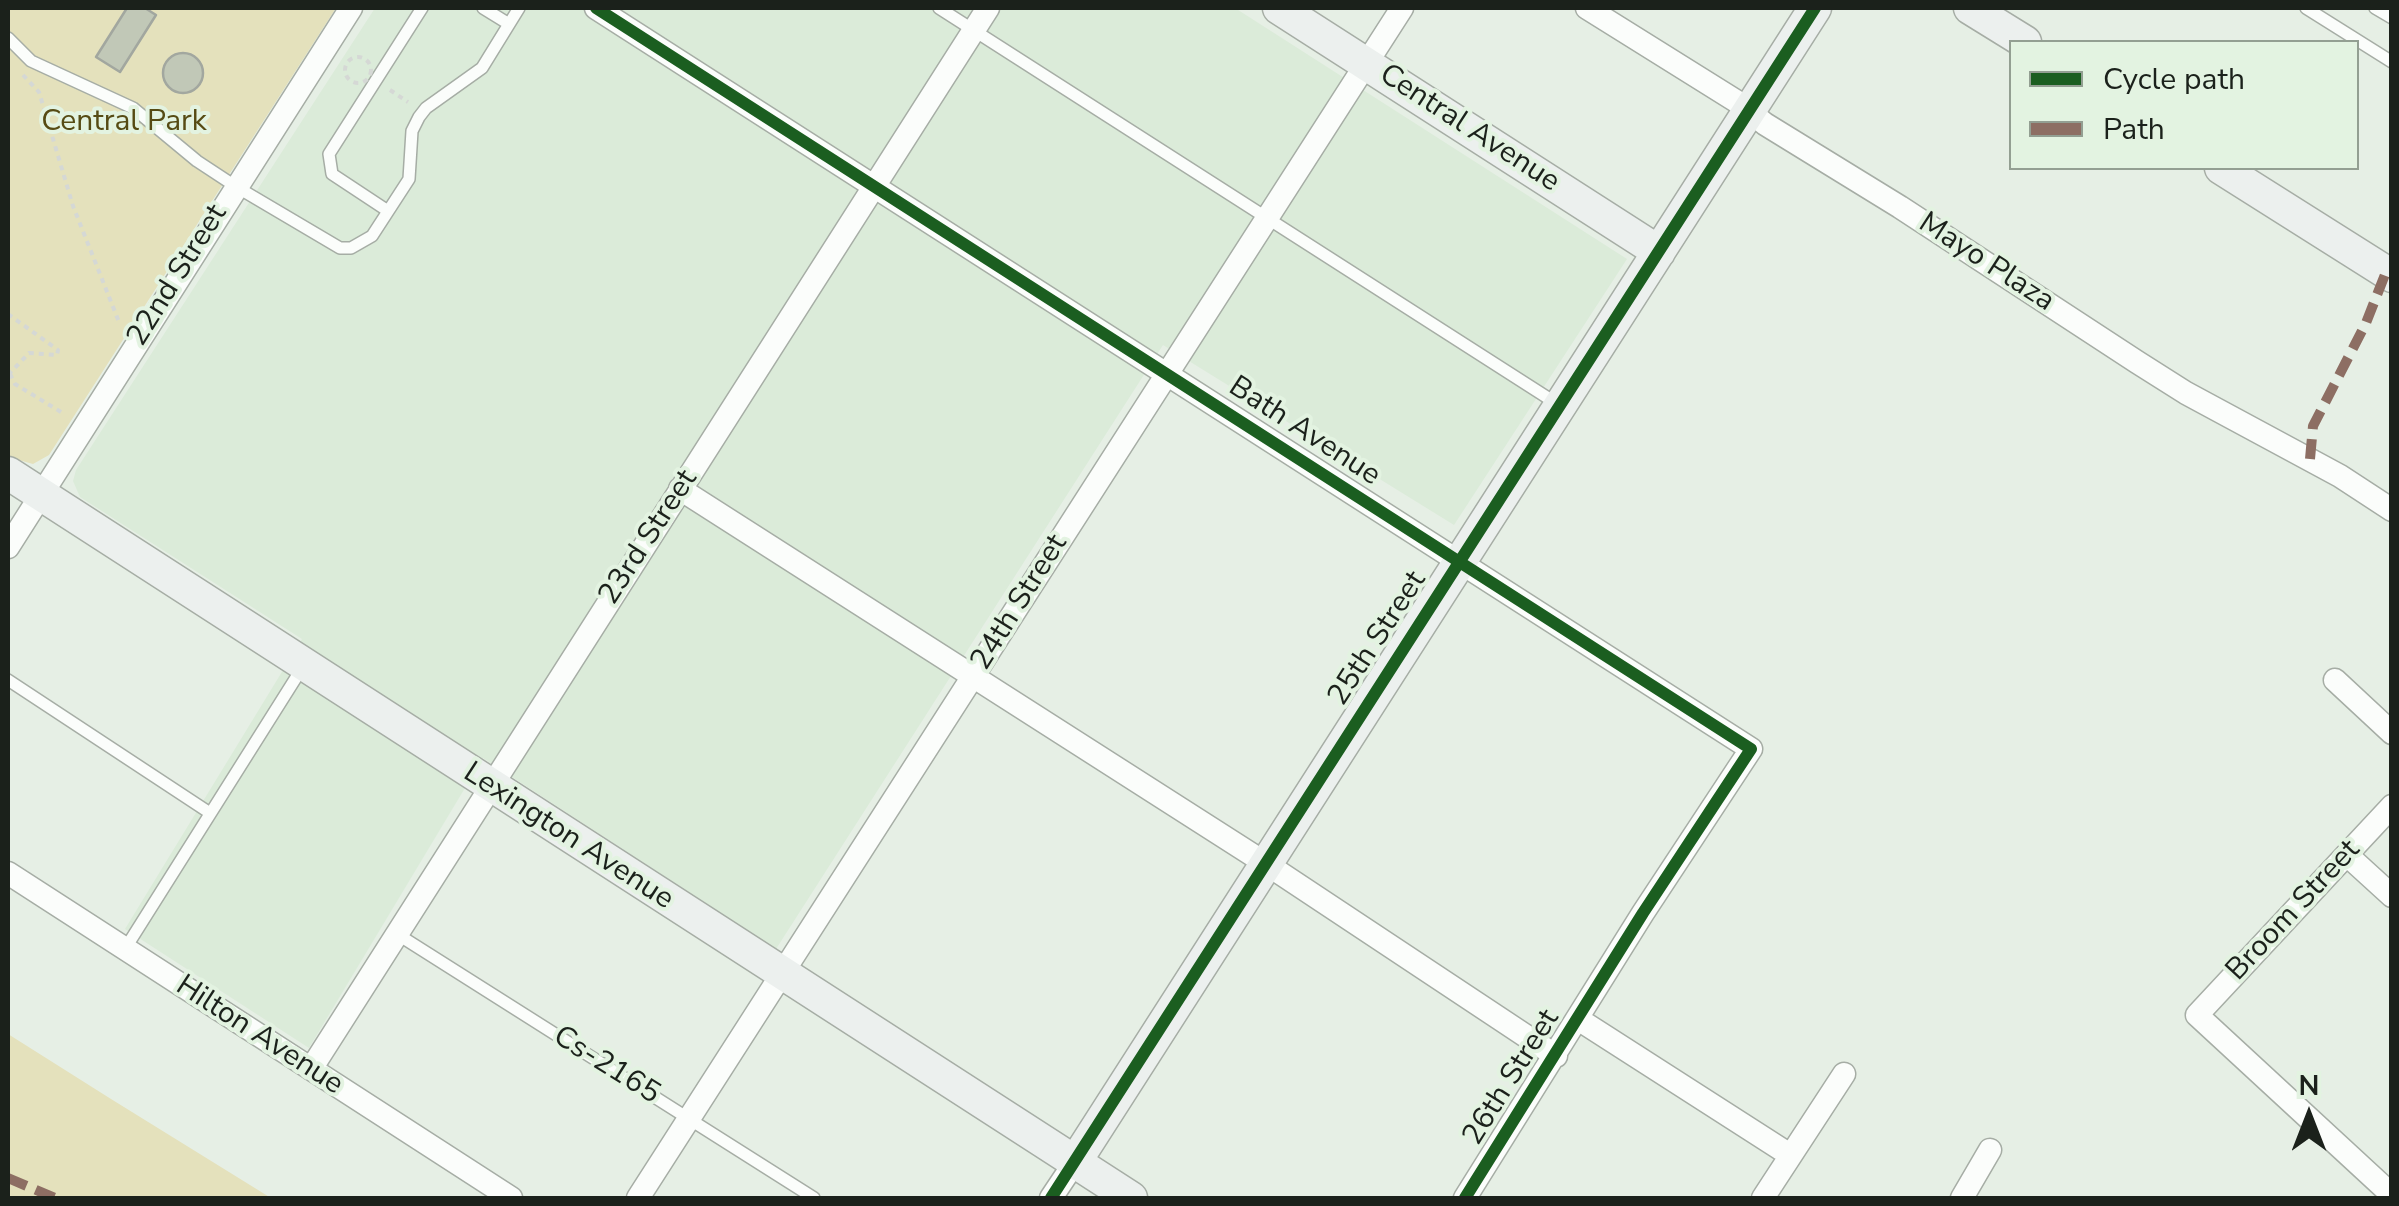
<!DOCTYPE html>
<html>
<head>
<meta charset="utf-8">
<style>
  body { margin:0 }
  #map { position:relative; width:2399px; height:1206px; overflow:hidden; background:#e6efe5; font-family:"Nunito Sans",sans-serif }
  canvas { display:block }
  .frame { position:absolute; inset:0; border:10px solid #1b211b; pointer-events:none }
  .legend { position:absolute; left:2009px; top:40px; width:350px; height:130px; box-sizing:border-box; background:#e3f3e1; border:2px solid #939f92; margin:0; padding:12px 18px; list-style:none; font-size:30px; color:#1b211b }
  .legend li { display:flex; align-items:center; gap:20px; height:50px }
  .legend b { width:50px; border:2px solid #939f92 }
  .north { position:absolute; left:2259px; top:1066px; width:100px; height:100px; -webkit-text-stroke:8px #e3f3e1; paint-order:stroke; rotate:0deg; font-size:28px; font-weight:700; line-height:40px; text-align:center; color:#1b211b }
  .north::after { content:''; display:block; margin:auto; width:35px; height:45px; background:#1b211b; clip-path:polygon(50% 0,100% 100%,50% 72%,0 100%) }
</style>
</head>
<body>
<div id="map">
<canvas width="2399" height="1206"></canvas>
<div class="frame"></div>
<ul class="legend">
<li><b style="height:12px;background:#1b5e20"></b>Cycle path</li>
<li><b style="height:12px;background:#8d6e63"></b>Path</li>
</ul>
<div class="north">N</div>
</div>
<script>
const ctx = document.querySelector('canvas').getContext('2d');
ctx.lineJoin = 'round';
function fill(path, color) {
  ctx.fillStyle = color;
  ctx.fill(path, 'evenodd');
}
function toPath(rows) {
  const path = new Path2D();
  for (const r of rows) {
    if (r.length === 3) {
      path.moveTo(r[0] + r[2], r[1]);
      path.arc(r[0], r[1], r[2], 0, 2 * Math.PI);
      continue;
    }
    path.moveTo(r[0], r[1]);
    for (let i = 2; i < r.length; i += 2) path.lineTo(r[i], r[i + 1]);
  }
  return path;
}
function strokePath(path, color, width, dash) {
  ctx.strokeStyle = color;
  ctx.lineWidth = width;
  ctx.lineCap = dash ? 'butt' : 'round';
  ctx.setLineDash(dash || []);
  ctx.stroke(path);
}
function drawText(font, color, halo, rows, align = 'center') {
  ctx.font = font + ' "Nunito Sans",sans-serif';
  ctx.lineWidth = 8;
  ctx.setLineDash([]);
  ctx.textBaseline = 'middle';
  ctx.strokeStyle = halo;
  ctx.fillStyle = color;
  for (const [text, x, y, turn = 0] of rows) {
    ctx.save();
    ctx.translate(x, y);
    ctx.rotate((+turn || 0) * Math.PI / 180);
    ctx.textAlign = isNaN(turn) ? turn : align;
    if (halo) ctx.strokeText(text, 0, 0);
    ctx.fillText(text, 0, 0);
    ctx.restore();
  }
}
fill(toPath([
  [375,8,1235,8,1627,259,1454,525,1163,345,776,949,483,758,309,1048,125,929,302,639,80,497,73,481,76,470]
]), '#dbebd9');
fill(toPath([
  [8,8,336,8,49,455,33,464,8,457],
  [8,1034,111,1099,271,1198,8,1198]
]), '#e4e1bc');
const building = toPath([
  [127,8,145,8,156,15,120,72,96,57,127,8],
  [183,73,20]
]);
fill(building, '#c1c8b7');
strokePath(building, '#a2a79f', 2.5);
const lane = toPath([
  [483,8,509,24],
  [939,8,1559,405],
  [2306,8,2392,62],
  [2375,8,2392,18],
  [8,38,31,61,133,108,197,161,235,186,340,248,351,248,372,236,409,179,412,131,419,117,426,108,482,68,519,8],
  [388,211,332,174,329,154,422,8],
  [8,680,210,813],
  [397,934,814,1198],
  [125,949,304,665]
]);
const street = toPath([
  [596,8,1751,749,1643,913,1465,1198],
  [1587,8,1736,101,1765,124,1900,207,2137,362,2186,393,2340,476,2392,510],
  [680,489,1265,863,1556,1056],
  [8,547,351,8],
  [2335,680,2392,733],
  [2392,806,2197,1015,2392,1195],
  [2347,855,2392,896],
  [8,873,511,1198],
  [1578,1019,1790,1155],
  [311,1069,988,8],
  [638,1198,1402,8],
  [1051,1198,1075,1162],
  [1763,1198,1844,1074],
  [1962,1198,1990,1150]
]);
const secondary = toPath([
  [1279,8,1659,252],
  [1970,8,2025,42],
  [2221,168,2392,276],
  [8,473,1131,1198],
  [1075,1162,1815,8]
]);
strokePath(lane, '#a6ada5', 14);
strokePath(street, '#a6ada5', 25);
strokePath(secondary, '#a6ada5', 35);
strokePath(toPath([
  [358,70,13],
  [23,75,39,92,73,206,119,322],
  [390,90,408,102],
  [8,314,58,350,57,355,29,353,8,375],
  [10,374,15,384,61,412]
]), '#d5d8d5', 4, [5, 5]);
strokePath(lane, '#fbfdfb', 11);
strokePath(street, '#fbfdfb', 22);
strokePath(secondary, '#ecf0ee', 32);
strokePath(toPath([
  [2310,459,2313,426,2366,323,2386,272],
  [8,1178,55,1198]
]), '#8d6e63', 10, [20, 10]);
strokePath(toPath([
  [596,8,1751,749,1643,913,1465,1198],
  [1051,1198,1815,8]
]), '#1b5e20', 12);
drawText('30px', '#564b14', '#e3f3e1', [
  ["Central Park",124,123]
]);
drawText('30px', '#1b211b', '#e3f3e1', [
  ["Central Avenue",1469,129,33],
  ["Mayo Plaza",1986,263,33],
  ["22nd Street",178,276,-58],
  ["Bath Avenue",1304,432,33],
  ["23rd Street",649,538,-57],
  ["24th Street",1020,603,-58],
  ["25th Street",1378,639,-57],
  ["Lexington Avenue",568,837,33],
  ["Broom Street",2294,911,-47],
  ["Hilton Avenue",259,1036,33],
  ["Cs-2165",606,1066,32],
  ["26th Street",1512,1078,-58]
]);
</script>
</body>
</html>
